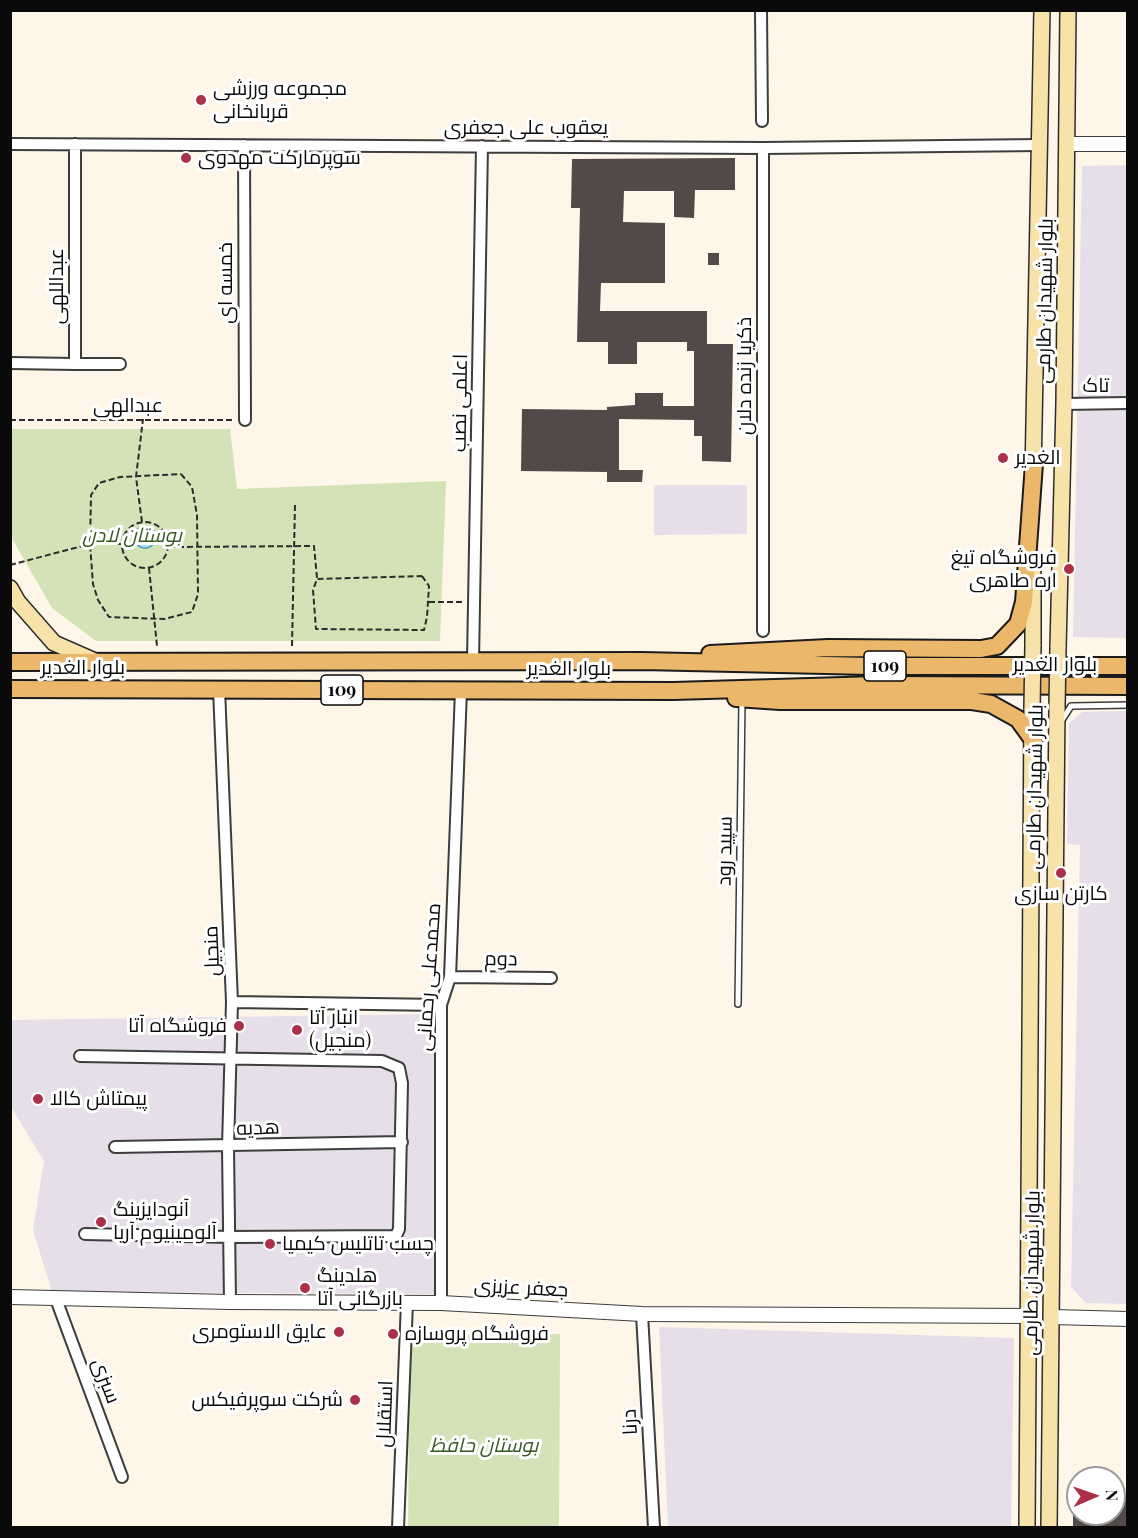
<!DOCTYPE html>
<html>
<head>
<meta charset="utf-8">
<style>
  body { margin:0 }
  #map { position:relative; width:1138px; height:1538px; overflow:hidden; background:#fdf6e9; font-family:"Playfair Display",serif }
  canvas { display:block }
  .frame { position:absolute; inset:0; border:12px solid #0a0a0a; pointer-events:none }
  .north { position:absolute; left:1066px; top:1466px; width:60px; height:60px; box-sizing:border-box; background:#fff; border:2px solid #9d9d9d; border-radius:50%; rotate:88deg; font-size:16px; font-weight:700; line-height:24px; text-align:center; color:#0a0a0a }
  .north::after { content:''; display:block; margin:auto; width:21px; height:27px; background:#ab3149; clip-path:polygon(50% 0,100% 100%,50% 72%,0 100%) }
</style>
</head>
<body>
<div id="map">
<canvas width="1138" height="1538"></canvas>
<div class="frame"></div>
<div class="north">N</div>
</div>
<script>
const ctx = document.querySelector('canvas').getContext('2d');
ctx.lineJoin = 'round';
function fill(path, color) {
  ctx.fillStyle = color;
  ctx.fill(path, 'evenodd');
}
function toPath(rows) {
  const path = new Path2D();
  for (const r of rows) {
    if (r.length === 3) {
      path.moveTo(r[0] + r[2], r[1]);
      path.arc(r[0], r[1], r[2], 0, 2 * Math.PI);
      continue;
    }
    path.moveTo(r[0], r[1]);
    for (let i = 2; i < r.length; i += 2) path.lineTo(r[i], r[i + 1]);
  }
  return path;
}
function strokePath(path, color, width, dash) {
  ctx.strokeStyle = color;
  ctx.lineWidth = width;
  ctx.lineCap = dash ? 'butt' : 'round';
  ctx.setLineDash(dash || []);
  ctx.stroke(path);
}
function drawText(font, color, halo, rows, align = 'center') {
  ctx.font = font + ' "Playfair Display",Cairo,serif';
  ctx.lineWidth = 6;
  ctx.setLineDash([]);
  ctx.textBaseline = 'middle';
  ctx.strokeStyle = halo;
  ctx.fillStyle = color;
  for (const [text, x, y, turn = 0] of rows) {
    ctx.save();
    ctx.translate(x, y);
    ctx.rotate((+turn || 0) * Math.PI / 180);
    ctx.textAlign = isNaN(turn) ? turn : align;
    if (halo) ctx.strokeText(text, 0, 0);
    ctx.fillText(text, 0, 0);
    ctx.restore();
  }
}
fill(toPath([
  [1127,165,1127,638,1073,637,1082,166],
  [654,485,747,485,747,534,654,535],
  [1127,711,1127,1304,1086,1303,1071,1287,1080,845,1067,844,1069,723,1082,712],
  [441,1014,441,1294,52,1292,33,1230,44,1161,11,1107,11,1020],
  [659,1327,1014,1338,1011,1527,668,1527]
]), '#e6dee8');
fill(toPath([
  [10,429,230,429,237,489,446,481,440,641,96,641,52,608,11,537],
  [420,1334,560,1334,559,1527,408,1528,410,1343]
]), '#d4e3b7');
const water = toPath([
  [145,537,11]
]);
fill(water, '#b3e2ef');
strokePath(water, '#419fbf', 1.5);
fill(toPath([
  [735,158,735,190,695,190,694,218,674,217,674,191,624,191,623,222,665,223,665,283,601,283,600,311,707,311,707,344,733,344,731,462,702,461,702,436,694,436,694,420,619,419,619,470,643,470,642,482,607,482,607,472,521,471,522,409,607,410,607,407,635,405,635,393,663,393,663,406,694,406,694,351,687,351,687,342,637,342,637,364,608,364,608,342,577,342,580,208,571,208,572,159],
  [708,253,719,253,719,265,708,265],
  [1114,1497,1128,1497,1128,1527,1073,1527,1073,1514,1114,1514]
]), '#514a48');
const service = toPath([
  [1062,720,1071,706,1128,705],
  [738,1004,742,700]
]);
const minor = toPath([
  [761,10,762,121],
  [10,144,763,148,1040,145],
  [244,145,245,420],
  [10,363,75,364,75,144],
  [75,364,120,364],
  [1064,404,1128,403],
  [763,631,763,148],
  [473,661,482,146],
  [219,689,232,1002,441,1005],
  [450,977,551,978],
  [80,1056,382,1061,399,1068,402,1083,399,1229,396,1236,231,1237,85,1234],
  [115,1147,402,1142],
  [56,1299,122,1477],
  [230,1302,228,1147,232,1002],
  [441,1303,441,1005,450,977,461,690],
  [642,1314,654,1528],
  [398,1528,407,1302]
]);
const tertiary = toPath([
  [1068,144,1128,144],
  [10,1297,230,1302,441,1303,642,1314,1030,1316],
  [1053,1317,1128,1319]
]);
const secondary = toPath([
  [1033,475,1042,10],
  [10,588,18,602,54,643,95,661],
  [1033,646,1033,574],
  [1058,648,1064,404,1068,10],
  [1027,1528,1032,708],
  [1049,1528,1057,707]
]);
const primary = toPath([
  [710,654,828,648,981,649,997,646,1018,624,1024,602,1034,464],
  [10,662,642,661,871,666,1128,666],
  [10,689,673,691,877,685,1128,686],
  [736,698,780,701,972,701,991,704,1018,719,1034,741]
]);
strokePath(service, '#3d3d3d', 8);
strokePath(minor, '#3d3d3d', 14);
strokePath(tertiary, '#3d3d3d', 16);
strokePath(secondary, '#2c2c2c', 18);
strokePath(primary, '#1b1b1b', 20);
strokePath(toPath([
  [10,420,233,420],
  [181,474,192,487,197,515,198,594,192,612,164,619,109,617,98,600,93,584,90,544,91,495,99,483,120,477,181,474],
  [145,545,23],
  [142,522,136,477,143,419],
  [169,547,314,546,317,578],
  [10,565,90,544,122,544],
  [149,568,157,646],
  [422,576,429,586,427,617,424,630,316,629,313,590,317,579,422,576],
  [429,602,462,602],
  [292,646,295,504]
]), '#2c2c2c', 2, [6, 3]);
strokePath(service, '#fff', 5);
strokePath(minor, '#fff', 10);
strokePath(tertiary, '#fff', 14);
strokePath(secondary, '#f7e3aa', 15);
strokePath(primary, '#ebb86b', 16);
const secondaryBridge = toPath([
  [1057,707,1058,648],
  [1032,708,1033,646]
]);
strokePath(secondaryBridge, '#2c2c2c', 18, []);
strokePath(secondaryBridge, '#f7e3aa', 15);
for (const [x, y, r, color] of [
  [201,100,6,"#ab3149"],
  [186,158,6,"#ab3149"],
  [1003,458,6,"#ab3149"],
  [1069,569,6,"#ab3149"],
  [1061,873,6,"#ab3149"],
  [239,1026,6,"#ab3149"],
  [297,1030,6,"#ab3149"],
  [38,1099,6,"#ab3149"],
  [101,1222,6,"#ab3149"],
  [270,1244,6,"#ab3149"],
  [305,1288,6,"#ab3149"],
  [339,1332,6,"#ab3149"],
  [393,1334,6,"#ab3149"],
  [355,1400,6,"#ab3149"]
]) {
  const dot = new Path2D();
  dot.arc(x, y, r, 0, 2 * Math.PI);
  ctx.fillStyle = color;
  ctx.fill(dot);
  strokePath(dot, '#fff', 2);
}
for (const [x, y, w] of [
  [885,666,42],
  [342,690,42]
]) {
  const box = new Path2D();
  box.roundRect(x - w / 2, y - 15, w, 30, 4.5);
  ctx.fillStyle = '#fff';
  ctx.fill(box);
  strokePath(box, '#0a0a0a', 1.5);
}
drawText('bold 18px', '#0a0a0a', null, [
  ["109",885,666],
  ["109",342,690]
]);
drawText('20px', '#0a0a0a', '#fff', [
  ["مجموعه ورزشی",213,89],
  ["قربانخانی",213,112],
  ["سوپرمارکت مهدوی",198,158],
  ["الغدیر",1015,458],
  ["فروشگاه تیغ",1057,558,"right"],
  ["اره طاهری",1057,581,"right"],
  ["کارتن سازی",1061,894,"center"],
  ["انبار آتا",309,1018],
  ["(منجیل)",309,1041],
  ["فروشگاه آتا",227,1026,"right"],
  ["پیمتاش کالا",50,1099],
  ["آنودایزینگ",113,1210],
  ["آلومینیوم آریا",113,1233],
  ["چسب تاتلیس کیمیا",282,1244],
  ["هلدینگ",317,1276],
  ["بازرگانی آتا",317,1299],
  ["عایق الاستومری",327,1332,"right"],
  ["فروشگاه پروسازه",405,1334],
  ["شرکت سوپرفیکس",343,1400,"right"]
], 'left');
drawText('20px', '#0a0a0a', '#fff', [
  ["یعقوب علی جعفری",526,128],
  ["خمسه ای",226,283,-90],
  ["عبداللهی",57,286,-90],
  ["بلوار شهیدان طارمی",1045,301,-89],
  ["ذکریا زنده دلان",745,376,-90],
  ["تاک",1096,386],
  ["اعلمی نصب",460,403,-89],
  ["عبدالهی",128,406],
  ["بلوار الغدیر",1055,665],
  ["بلوار الغدیر",83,668],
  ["بلوار الغدیر",569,669],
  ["بلوار شهیدان طارمی",1035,787,-89],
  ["سپید رود",725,851,-89],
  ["منجیل",212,951,-92],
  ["دوم",501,959,1],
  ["محمدعلی رحمانی",429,977,-86],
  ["هدیه",258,1128,-2],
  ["بلوار شهیدان طارمی",1032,1273,-89],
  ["جعفر عزیزی",521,1288,3],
  ["سبزی",106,1381,70],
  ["استقلال",385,1414,-88],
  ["درنا",630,1422,-93]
]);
drawText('italic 20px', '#365a22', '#fff', [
  ["بوستان لادن",132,536],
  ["بوستان حافظ",484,1446]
]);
</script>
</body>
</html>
